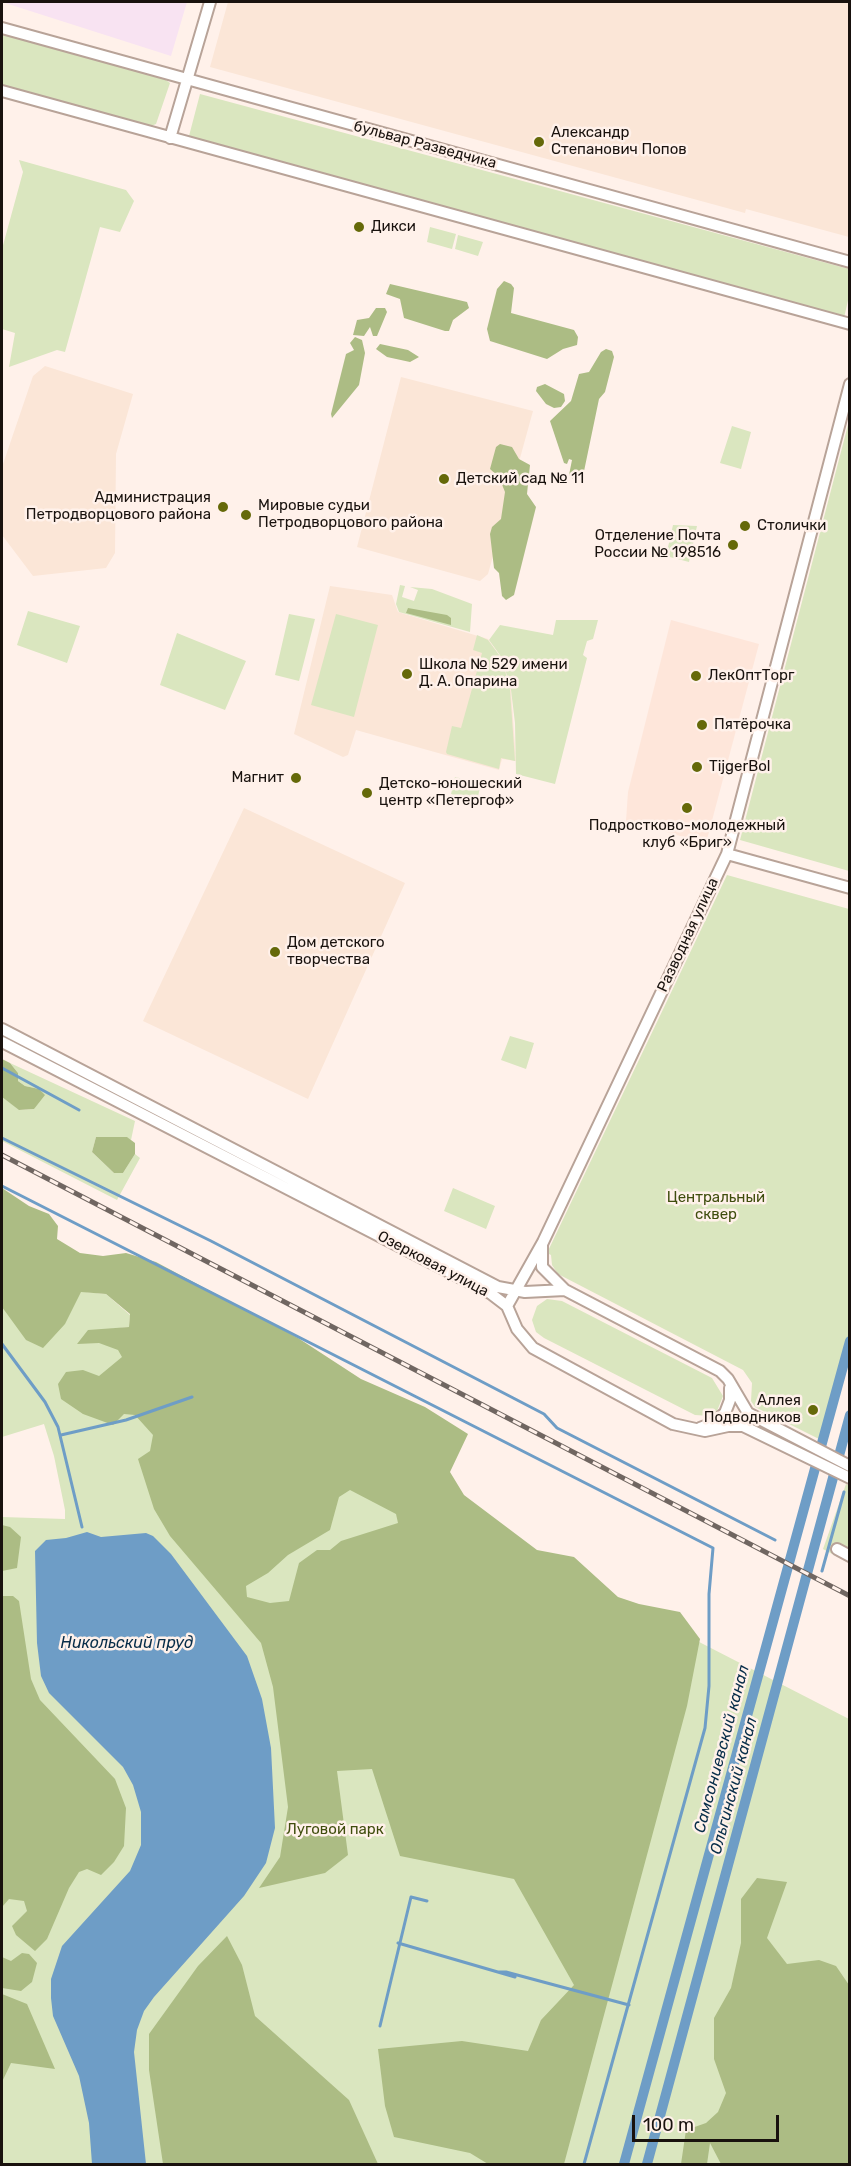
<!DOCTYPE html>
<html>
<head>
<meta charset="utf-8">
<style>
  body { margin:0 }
  #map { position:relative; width:851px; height:2166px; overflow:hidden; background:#fff1ea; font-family:Rubik,sans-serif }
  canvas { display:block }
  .frame { position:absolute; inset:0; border:3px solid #19120e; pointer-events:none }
  .scale { position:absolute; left:632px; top:2115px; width:147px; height:27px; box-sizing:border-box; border:3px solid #19120e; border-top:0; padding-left:8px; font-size:18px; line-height:21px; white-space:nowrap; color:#19120e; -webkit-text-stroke:4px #fff1ea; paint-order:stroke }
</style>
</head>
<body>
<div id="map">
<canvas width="851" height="2166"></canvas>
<div class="frame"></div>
<div class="scale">100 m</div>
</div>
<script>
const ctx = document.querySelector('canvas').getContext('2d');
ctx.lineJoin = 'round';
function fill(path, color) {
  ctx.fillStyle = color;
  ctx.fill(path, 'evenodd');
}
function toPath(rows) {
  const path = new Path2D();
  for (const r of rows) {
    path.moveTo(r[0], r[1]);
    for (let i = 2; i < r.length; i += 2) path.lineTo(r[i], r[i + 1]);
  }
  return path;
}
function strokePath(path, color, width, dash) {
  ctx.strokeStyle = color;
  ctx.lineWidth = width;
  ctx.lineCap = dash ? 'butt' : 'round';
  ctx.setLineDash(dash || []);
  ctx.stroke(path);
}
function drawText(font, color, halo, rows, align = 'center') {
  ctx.font = font + ' Rubik,sans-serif';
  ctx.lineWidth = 5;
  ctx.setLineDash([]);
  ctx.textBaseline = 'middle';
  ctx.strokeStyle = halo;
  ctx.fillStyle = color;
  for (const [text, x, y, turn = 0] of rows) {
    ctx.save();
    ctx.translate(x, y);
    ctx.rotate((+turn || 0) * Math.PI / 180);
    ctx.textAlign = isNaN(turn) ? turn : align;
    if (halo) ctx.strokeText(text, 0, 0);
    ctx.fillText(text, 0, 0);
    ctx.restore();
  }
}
fill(toPath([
  [671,620,759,644,706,843,626,821,628,792]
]), '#fee6da');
fill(toPath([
  [2,2,187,2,171,56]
]), '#f8e3f2');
fill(toPath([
  [228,2,849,2,849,237,746,209,745,213,210,67],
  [45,366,133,394,116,454,115,553,106,568,33,576,2,535,2,467,33,376],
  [401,377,533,411,488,574,480,581,357,547],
  [330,586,392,595,398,612,488,639,502,659,511,690,516,761,502,759,499,770,356,730,348,755,343,757,294,734],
  [244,808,405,883,308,1099,143,1021]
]), '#fbe6d7');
fill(toPath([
  [2,34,163,78,170,83,156,124,151,126,2,85],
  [200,94,849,269,849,296,844,318,189,136],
  [19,160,126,190,134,201,120,232,100,227,65,352,57,350,9,367,15,333,2,329,2,249,23,172],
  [430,227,456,234,452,249,427,242],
  [458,235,483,242,478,256,455,249],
  [849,421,850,871,849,871,740,840],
  [732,426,751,432,741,469,720,463],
  [673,525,697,526,689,562,666,556],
  [400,585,405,586,402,597,414,601,418,590,410,587,432,589,472,604,470,632,399,612,396,604],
  [28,611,80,626,67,663,17,645],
  [289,614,315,619,299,681,275,675],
  [336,614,378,625,354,717,311,705],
  [556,620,598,620,593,639,587,641,583,655,587,658,555,784,516,774,515,723,511,690,502,658,489,640,500,625,553,635],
  [177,633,246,661,225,710,160,685],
  [477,635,488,640,502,659,510,690,515,761,501,758,499,769,447,754,446,752,452,726,461,728,482,653,473,650],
  [455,777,481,783,477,801,451,794],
  [727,875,849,909,849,1333,821,1440,755,1407,751,1401,752,1383,743,1370,558,1274,552,1265,551,1255,547,1253],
  [510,1036,534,1043,526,1069,501,1060],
  [10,1063,135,1121,131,1140,126,1137,96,1137,92,1152,114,1173,123,1173,135,1154,140,1158,117,1200,2,1141,2,1097,20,1110,34,1109,39,1089,25,1086,18,1081,18,1073],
  [453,1188,495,1206,486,1229,444,1211],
  [2,1284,106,1294,130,1315,129,1327,94,1331,849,1719,849,2164,2,2164,2,1517,65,1519,65,1510,54,1456,44,1424,2,1437],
  [547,1299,562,1301,712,1378,723,1396,717,1411,710,1416,695,1415,544,1338,536,1332,532,1320,537,1306],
  [846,1484,850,1486,849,1563,823,1549]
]), '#dae6bf');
fill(toPath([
  [504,281,511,284,514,288,511,313,574,330,578,337,577,345,563,349,547,359,490,341,487,329,497,289],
  [390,284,467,302,469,308,453,320,449,331,445,331,404,318,400,299,386,294],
  [376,308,385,308,387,312,377,336,373,336,370,327,364,336,353,335,357,320,369,318],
  [355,337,362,340,365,353,359,385,332,418,331,414,346,354,354,350,350,343],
  [380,344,408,350,419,357,410,362,387,357,376,349],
  [606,349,612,351,614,357,605,392,599,399,583,476,574,480,569,475,572,460,569,459,567,464,564,463,550,421,571,401,579,374,589,372,601,352],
  [545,384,564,394,565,401,561,407,554,408,546,404,536,391,537,387],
  [500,444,512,447,519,459,530,465,527,494,536,507,514,595,506,600,502,596,499,573,494,568,490,534,492,527,501,519,505,492,499,477,490,469,496,447],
  [408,608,447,615,451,618,451,625,406,613],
  [2,1059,10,1063,18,1073,18,1081,25,1086,39,1089,45,1095,34,1109,19,1110,2,1097],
  [96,1137,127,1137,135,1143,135,1154,123,1173,114,1173,92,1152],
  [2,1188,29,1206,49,1214,58,1226,57,1239,80,1253,103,1256,126,1253,156,1262,298,1338,361,1379,425,1407,468,1434,450,1472,464,1495,537,1550,574,1557,618,1597,639,1604,680,1612,700,1639,687,1706,564,2164,488,2164,470,2153,394,2137,385,2106,378,2049,462,2041,528,2051,541,2020,574,1985,514,1879,400,1856,372,1769,337,1771,348,1855,325,1873,259,1888,280,1857,288,1807,273,1687,261,1643,170,1536,154,1509,138,1459,150,1451,153,1435,135,1415,124,1414,113,1425,83,1414,61,1399,58,1384,66,1372,83,1370,99,1376,122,1357,118,1350,99,1343,77,1344,88,1330,129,1327,130,1314,106,1294,81,1292,65,1324,43,1348,26,1340,2,1307],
  [350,1490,396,1514,398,1523,341,1541,330,1550,317,1550,299,1563,289,1601,270,1603,247,1597,246,1586,268,1573,288,1555,330,1530,339,1497],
  [2,1525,10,1527,21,1537,17,1568,2,1571],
  [2,1596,13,1596,19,1601,31,1679,40,1700,115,1779,126,1808,124,1846,114,1862,101,1875,87,1869,79,1872,69,1888,47,1939,35,1951,16,1935,12,1926,27,1911,24,1901,9,1899,2,1907],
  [757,1878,787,1882,767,1938,787,1964,819,1960,836,1966,849,1985,849,2164,721,2164,710,2143,707,2164,681,2164,686,2130,706,2123,718,2112,726,2093,714,2059,714,2018,731,1988,741,1943,741,1899],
  [227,1936,242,1965,255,2016,349,2100,378,2164,163,2164,149,2070,149,2034,198,1966],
  [22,1953,29,1954,37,1963,32,1982,21,1991,2,1988,2,1957,11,1961],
  [2,1994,27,2004,55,2069,11,2063,2,2082]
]), '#acbc84');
fill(toPath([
  [87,1532,101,1537,146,1533,153,1536,171,1554,247,1656,262,1699,271,1748,275,1828,266,1863,244,1896,154,1997,144,2011,137,2030,134,2052,146,2164,92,2164,89,2123,79,2076,53,2016,51,1998,51,1979,62,1946,130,1871,141,1845,141,1812,133,1785,123,1767,49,1693,41,1676,37,1643,35,1551,46,1540,66,1538]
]), '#6e9dc6');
strokePath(toPath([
  [2,1068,79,1110],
  [2,1138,211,1241,544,1414,557,1428,775,1540],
  [2,1186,713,1548,709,1594,709,1686,705,1728,584,2164],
  [2,1344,45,1402,58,1427,82,1527],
  [61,1435,126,1420,192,1397],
  [822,1571,844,1492],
  [398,1943,515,1977],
  [499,1972,506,1972,629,2005],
  [380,2026,411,1897,427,1901]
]), '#6e9dc6', 3);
strokePath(toPath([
  [624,2164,850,1341],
  [647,2164,850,1415]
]), '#6e9dc6', 10);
const minor = toPath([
  [2,28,850,262],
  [2,91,850,324],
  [170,138,210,2],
  [727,854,850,888],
  [2,1029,498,1287,525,1292,565,1290],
  [2,1042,490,1293,507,1306,517,1329,533,1348,673,1424,705,1431,728,1426,743,1426,850,1478],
  [542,1245,542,1267,565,1290,720,1371,728,1379,748,1413,850,1466],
  [507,1306,543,1242,727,854,850,384],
  [700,1428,713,1423,725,1413,730,1400,730,1388],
  [837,1549,850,1556]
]);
strokePath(minor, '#b8a398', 14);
strokePath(minor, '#fff', 10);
const rail = toPath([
  [2,1155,850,1596]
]);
strokePath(rail, '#706661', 5);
strokePath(rail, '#fff1ea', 3, [9]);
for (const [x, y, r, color] of [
  [539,142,6,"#656909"],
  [359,227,6,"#656909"],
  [444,479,6,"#656909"],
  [223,507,6,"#656909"],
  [246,515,6,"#656909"],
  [745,526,6,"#656909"],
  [733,545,6,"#656909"],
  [407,674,6,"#656909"],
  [696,676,6,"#656909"],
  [702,725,6,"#656909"],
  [697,767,6,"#656909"],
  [296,778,6,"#656909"],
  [367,793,6,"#656909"],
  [687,808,6,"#656909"],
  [275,952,6,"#656909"],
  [813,1410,6,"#656909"]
]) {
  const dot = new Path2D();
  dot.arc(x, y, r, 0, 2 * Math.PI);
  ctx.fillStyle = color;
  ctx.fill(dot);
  strokePath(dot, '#fff1ea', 2);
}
drawText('15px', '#19120e', '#fff1ea', [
  ["Александр",551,133],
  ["Степанович Попов",551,150],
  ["Дикси",371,227],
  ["Детский сад № 11",456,479],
  ["Администрация",211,498,"right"],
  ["Петродворцового района",211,515,"right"],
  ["Мировые судьи",258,506],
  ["Петродворцового района",258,523],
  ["Столички",757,526],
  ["Отделение Почта",721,536,"right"],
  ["России № 198516",721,553,"right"],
  ["Школа № 529 имени",419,665],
  ["Д. А. Опарина",419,682],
  ["ЛекОптТорг",708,676],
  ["Пятёрочка",714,725],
  ["TijgerBol",709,767],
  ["Магнит",284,778,"right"],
  ["Детско-юношеский",379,784],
  ["центр «Петергоф»",379,801],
  ["Подростково-молодежный",687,826,"center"],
  ["клуб «Бриг»",687,843,"center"],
  ["Дом детского",287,943],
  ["творчества",287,960],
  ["Аллея",801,1401,"right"],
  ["Подводников",801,1418,"right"]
], 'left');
drawText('15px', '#19120e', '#fff1ea', [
  ["бульвар Разведчика",425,145,15],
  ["Разводная улица",688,935,-65],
  ["Озерковая улица",433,1264,28]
]);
drawText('15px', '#3f4d0d', '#fff1ea', [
  ["Центральный",716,1198],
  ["сквер",716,1215],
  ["Луговой парк",335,1830]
]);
drawText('italic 16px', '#072d49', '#fff1ea', [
  ["Никольский пруд",127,1643],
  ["Самсониевский канал",722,1749,-75],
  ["Ольгинский канал",734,1786,-75]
]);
</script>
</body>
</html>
